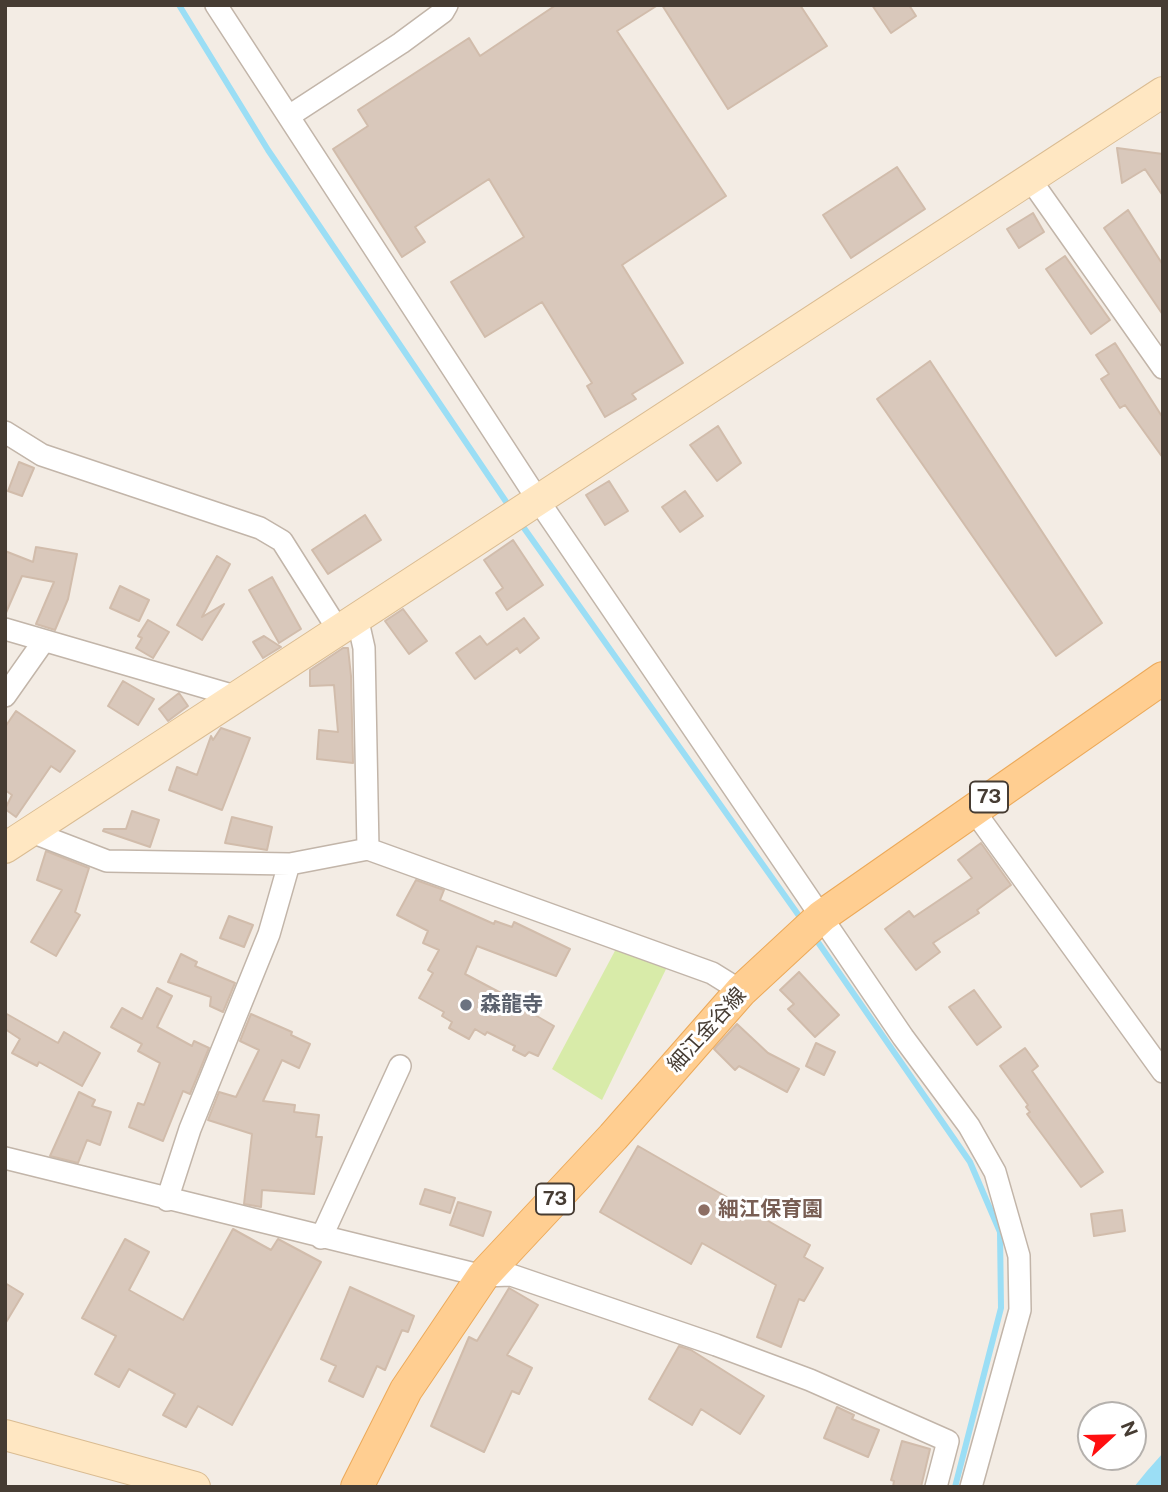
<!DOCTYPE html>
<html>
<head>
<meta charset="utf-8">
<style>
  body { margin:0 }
  #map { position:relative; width:1168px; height:1492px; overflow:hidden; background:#f3ece4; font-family:"Public Sans",sans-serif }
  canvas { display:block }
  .frame { position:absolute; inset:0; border:7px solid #463c33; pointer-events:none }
  .north { position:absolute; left:1077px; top:1401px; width:70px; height:70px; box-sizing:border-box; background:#fff; border:2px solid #b5b1ad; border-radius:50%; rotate:68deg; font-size:19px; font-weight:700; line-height:28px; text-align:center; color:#463c33 }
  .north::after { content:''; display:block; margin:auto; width:24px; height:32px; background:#ff0f10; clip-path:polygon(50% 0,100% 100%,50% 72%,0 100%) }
</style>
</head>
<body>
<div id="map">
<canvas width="1168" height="1492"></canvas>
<div class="frame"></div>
<div class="north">N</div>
</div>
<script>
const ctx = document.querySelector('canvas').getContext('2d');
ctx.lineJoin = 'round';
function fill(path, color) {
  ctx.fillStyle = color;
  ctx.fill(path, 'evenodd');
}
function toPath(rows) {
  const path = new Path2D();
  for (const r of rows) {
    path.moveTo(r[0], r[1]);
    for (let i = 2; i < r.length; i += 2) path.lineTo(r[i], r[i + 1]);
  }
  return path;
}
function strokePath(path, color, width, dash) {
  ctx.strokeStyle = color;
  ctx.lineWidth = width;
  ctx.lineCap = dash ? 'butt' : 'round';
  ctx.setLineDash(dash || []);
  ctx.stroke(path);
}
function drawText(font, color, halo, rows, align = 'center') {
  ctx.font = font + ' "Public Sans","Noto Sans JP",sans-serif';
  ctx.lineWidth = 6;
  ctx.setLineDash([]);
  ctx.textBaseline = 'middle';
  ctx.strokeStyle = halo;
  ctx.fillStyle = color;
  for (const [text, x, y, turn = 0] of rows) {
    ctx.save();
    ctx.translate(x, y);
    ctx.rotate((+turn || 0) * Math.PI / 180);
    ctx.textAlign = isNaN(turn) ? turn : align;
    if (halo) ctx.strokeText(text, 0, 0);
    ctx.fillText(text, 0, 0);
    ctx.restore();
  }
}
fill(toPath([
  [617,947,669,963,602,1100,552,1069]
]), '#d8eba9');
fill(toPath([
  [1163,1453,1163,1487,1134,1487,1147,1471]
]), '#9bdef5');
strokePath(toPath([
  [179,5,268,150,511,509],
  [519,521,802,920],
  [813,935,970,1162,1000,1232,1001,1308,955,1487]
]), '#9bdef5', 6);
const building = toPath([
  [556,5,658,5,617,31,726,196,622,265,683,363,632,394,636,399,605,417,587,386,592,383,542,302,485,337,451,282,524,237,489,179,415,227,425,242,402,257,333,149,368,126,358,110,469,38,480,56,556,5],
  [662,5,800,5,827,46,728,109,662,5],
  [872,5,909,5,916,16,891,33,872,5],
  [1117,148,1163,154,1163,196,1145,169,1122,183,1117,148],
  [897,167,925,209,851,258,823,215,897,167],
  [1128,210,1163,265,1163,315,1104,228,1128,210],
  [1033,213,1044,232,1019,248,1007,229,1033,213],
  [1065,256,1110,320,1091,334,1046,269,1065,256],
  [1115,343,1163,418,1163,458,1125,405,1120,408,1101,379,1109,374,1096,355,1115,343],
  [930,361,1102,623,1056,656,877,399,930,361],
  [718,426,741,463,717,481,690,445,718,426],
  [19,462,34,468,22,496,8,491,19,462],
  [609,481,628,511,605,525,586,495,609,481],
  [685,491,703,516,680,532,662,507,685,491],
  [365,515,381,540,328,574,312,550,365,515],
  [513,540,543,585,507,610,496,593,503,588,484,560,513,540],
  [36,547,77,554,68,599,55,630,36,624,54,582,22,576,5,615,5,551,33,562,36,547],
  [217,556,230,564,202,617,224,604,202,640,177,625,217,556],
  [272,577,301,629,279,643,249,590,272,577],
  [120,586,149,600,139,621,110,608,120,586],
  [403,609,427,641,409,654,385,621,403,609],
  [524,618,539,638,520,653,517,648,475,679,456,653,480,636,487,645,524,618],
  [148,620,169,632,153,658,136,648,142,638,138,636,148,620],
  [264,636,281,647,263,658,253,642,264,636],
  [343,648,348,648,351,676,353,763,317,759,319,730,338,732,334,685,310,686,310,670,343,648],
  [123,681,154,699,138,725,108,706,123,681],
  [179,693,188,706,168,721,159,709,179,693],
  [16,711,75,751,60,772,51,766,16,817,5,809,12,795,5,790,5,727,16,711],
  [221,728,250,738,222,810,169,790,177,767,197,775,211,736,213,740,221,728],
  [132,811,159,820,150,847,103,831,104,829,126,829,132,811],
  [232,817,272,827,267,850,225,843,232,817],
  [981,843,1011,885,977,910,979,913,933,943,940,952,916,970,885,929,909,911,914,917,972,878,958,860,981,843],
  [46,851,89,868,75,912,80,915,56,956,31,942,62,890,37,880,46,851],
  [416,880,444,890,440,900,494,924,495,921,512,927,514,922,570,949,556,976,477,946,465,974,537,1012,535,1015,554,1026,538,1056,529,1052,525,1056,513,1050,515,1046,487,1032,485,1035,475,1029,469,1039,449,1028,452,1022,442,1016,444,1012,419,998,433,973,428,970,439,950,423,943,428,931,397,915,416,880],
  [229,916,253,925,244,947,220,938,229,916],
  [181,954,197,962,195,966,235,983,223,1012,210,1006,211,997,168,982,181,954],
  [799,972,839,1015,815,1037,788,1009,794,1004,780,990,799,972],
  [157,988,172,996,157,1027,192,1046,194,1041,209,1048,190,1094,183,1091,163,1141,129,1127,138,1103,144,1105,160,1063,138,1051,142,1044,111,1027,122,1008,142,1019,157,988],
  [974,990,1001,1027,977,1045,949,1007,974,990],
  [5,1013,58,1043,64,1032,100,1053,82,1086,39,1062,37,1066,12,1053,20,1039,5,1029,5,1013],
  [251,1014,292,1032,291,1035,310,1044,299,1068,282,1060,263,1101,295,1105,294,1112,319,1115,316,1137,322,1137,314,1194,262,1190,261,1207,244,1204,252,1134,208,1120,219,1092,236,1097,259,1050,240,1041,251,1014],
  [737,1024,768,1053,799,1069,787,1092,739,1066,735,1070,714,1049,737,1024],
  [816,1043,835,1052,824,1075,806,1066,816,1043],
  [1025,1048,1038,1066,1032,1071,1103,1172,1081,1187,1027,1114,1030,1112,1026,1107,1028,1105,1000,1066,1025,1048],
  [79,1092,95,1100,92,1106,111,1112,100,1145,87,1140,78,1163,50,1156,79,1092],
  [638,1146,810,1245,804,1257,823,1268,804,1301,799,1299,781,1347,757,1337,776,1285,702,1243,691,1264,600,1212,638,1146],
  [425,1189,455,1198,450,1213,420,1204,425,1189],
  [458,1202,491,1212,483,1236,450,1225,458,1202],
  [1122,1210,1125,1231,1094,1236,1091,1214,1122,1210],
  [233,1229,271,1250,278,1239,321,1262,232,1425,198,1406,186,1427,163,1415,175,1394,129,1369,119,1387,95,1374,116,1336,82,1318,125,1239,149,1252,129,1290,183,1320,233,1229],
  [5,1283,23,1294,5,1324,5,1283],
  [350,1287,414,1316,408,1332,402,1330,385,1370,377,1366,363,1397,329,1381,336,1366,321,1359,350,1287],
  [509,1288,538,1305,507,1355,532,1368,519,1394,512,1391,484,1452,431,1426,469,1337,477,1341,509,1288],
  [679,1346,691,1350,764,1396,740,1434,701,1409,692,1425,649,1399,679,1346],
  [837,1407,854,1415,852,1419,879,1430,868,1457,824,1438,837,1407],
  [902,1441,930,1449,921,1487,893,1487,894,1481,891,1480,902,1441]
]);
fill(building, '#d9c8bb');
strokePath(building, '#d1bcab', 2);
const street = toPath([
  [216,5,538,500,903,1037,969,1126,995,1172,1019,1256,1020,1310,971,1487],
  [289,116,401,43,443,12,447,5],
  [1030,179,1163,368],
  [5,432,42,455,260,528,282,541,337,628],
  [357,617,364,648,368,849],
  [5,629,235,696],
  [5,696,43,642],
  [972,808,1163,1072],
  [29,831,107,861,290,864,368,849,712,973,741,991],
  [5,1158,483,1276,511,1275,716,1345,810,1380,948,1441,936,1487],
  [167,1200,190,1129,269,934,289,864],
  [321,1238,400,1066]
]);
const secondary = toPath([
  [5,848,1163,92],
  [5,1435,195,1487]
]);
const primary = toPath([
  [357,1487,406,1390,483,1276,613,1137,741,991,822,916,1163,678]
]);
strokePath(street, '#c2b5a9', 24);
strokePath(secondary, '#dabc92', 32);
strokePath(primary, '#eca959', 34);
strokePath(street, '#fff', 21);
strokePath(secondary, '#ffe7c2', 30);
strokePath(primary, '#ffce91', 32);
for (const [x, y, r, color] of [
  [466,1005,7,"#6b7280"],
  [704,1210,7,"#8d6e63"]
]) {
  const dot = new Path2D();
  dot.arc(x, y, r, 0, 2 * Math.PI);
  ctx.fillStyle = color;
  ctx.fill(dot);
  strokePath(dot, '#fff', 2.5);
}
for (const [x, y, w] of [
  [989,797,38],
  [555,1199,38]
]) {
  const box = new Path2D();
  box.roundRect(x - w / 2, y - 15.5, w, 31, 5);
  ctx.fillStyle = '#fff';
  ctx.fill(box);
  strokePath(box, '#463c33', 2);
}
drawText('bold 19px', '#463c33', null, [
  ["73",989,797],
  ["73",555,1199]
]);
drawText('bold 21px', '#5b616d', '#fff', [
  ["森龍寺",480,1005]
], 'left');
drawText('21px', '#463c33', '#fff', [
  ["細江金谷線",707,1030,-48]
]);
drawText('bold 21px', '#785e54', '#fff', [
  ["細江保育園",718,1210]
], 'left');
</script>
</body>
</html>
